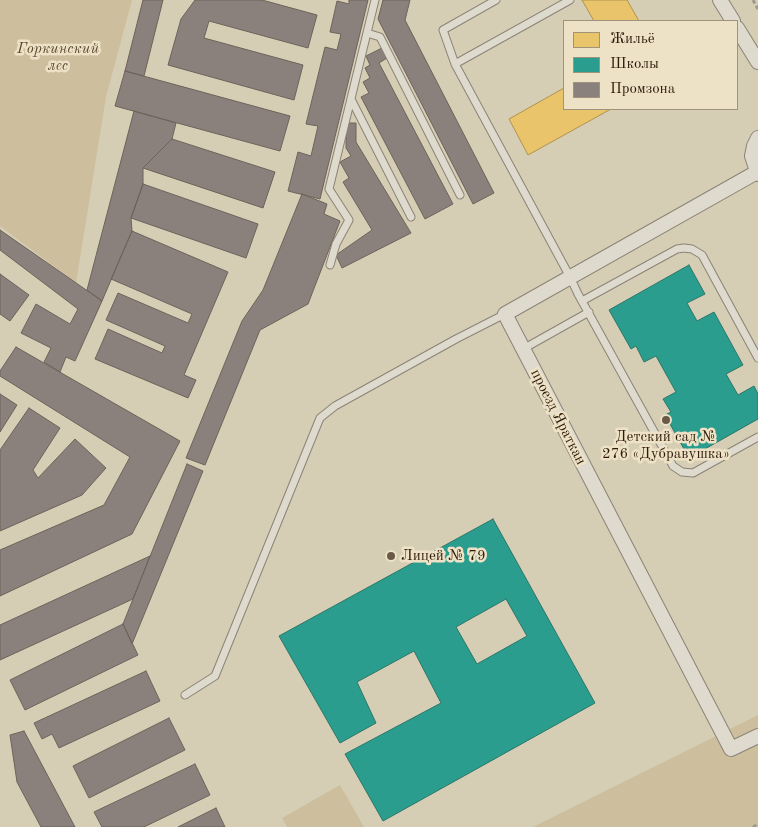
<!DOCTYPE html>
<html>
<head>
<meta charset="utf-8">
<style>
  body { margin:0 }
  #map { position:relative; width:758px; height:827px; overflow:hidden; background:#d6cdb5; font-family:"Old Standard TT",serif }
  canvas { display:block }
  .legend { position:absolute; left:563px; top:20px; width:175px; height:90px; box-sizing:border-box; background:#ede2c6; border:1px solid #a1927b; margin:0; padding:6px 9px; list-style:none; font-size:15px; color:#2e1a0b }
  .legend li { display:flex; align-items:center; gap:10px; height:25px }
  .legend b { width:25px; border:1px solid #a1927b }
</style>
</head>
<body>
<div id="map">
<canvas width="758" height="827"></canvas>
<ul class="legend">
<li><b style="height:14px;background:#e9c46a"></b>Жильё</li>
<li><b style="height:14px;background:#2a9d8f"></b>Школы</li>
<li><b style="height:14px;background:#8a817c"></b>Промзона</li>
</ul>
</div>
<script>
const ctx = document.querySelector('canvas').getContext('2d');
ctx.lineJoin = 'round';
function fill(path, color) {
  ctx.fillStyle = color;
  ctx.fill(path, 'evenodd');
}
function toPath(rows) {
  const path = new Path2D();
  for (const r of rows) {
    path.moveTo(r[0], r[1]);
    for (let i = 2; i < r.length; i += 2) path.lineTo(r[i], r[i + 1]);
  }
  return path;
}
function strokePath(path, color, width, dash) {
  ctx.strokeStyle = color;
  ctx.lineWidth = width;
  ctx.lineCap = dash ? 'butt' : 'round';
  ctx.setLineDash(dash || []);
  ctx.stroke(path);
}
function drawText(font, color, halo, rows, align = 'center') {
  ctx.font = font + ' "Old Standard TT",serif';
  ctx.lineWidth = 5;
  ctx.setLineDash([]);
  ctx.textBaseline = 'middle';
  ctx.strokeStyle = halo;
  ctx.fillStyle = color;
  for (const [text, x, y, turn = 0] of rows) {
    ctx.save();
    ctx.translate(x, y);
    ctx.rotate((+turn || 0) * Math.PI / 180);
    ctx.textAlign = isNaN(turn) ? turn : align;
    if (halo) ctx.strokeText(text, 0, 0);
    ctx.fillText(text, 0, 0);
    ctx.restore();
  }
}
fill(toPath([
  [0,0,132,0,106,97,76,283,0,226],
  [758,715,758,827,533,827],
  [340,785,364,827,287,827,282,818]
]), '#cdbf9e');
const homes = toPath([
  [582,0,627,0,639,21,594,21,582,0],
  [564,88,564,109,611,109,528,155,509,119,564,88]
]);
fill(homes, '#e9c46a');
strokePath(homes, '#b1914e', 1);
const schools = toPath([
  [689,265,705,294,687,303,697,321,714,312,743,365,726,374,738,395,754,386,758,394,758,419,689,458,665,415,671,412,663,399,676,392,656,356,644,362,636,346,631,349,609,310,689,265],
  [493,519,595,703,383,821,345,754,441,703,414,651,357,682,376,723,340,743,279,636,493,519],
  [506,599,527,636,477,664,456,627,506,599]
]);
fill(schools, '#2a9d8f');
strokePath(schools, '#2b7667', 1);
const industry = toPath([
  [143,0,163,0,144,76,125,71,143,0],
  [195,0,262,0,317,15,308,48,209,21,204,38,303,65,294,100,168,65,181,19,195,0],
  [349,0,368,0,320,199,288,191,298,152,311,156,318,126,306,124,325,47,337,50,341,34,330,32,337,1,349,4,349,0],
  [383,0,410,0,405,20,494,193,473,204,378,19,383,0],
  [382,48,387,58,379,63,453,204,425,219,361,97,369,93,363,82,370,78,365,68,370,65,366,56,382,48],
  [125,71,290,116,280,151,115,106,125,71],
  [134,111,176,123,172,139,143,168,143,184,131,218,132,231,102,301,87,290,134,111],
  [346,123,356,123,356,142,411,233,342,268,336,255,372,230,343,182,349,178,340,162,351,156,346,148,346,123],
  [172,139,275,172,263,208,143,168,172,139],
  [143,184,258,224,246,258,131,218,143,184],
  [302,194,327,204,324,214,340,221,308,304,260,330,205,465,186,458,242,321,263,290,302,194],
  [0,230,102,301,75,361,66,357,60,372,44,362,51,348,21,333,36,304,70,324,78,309,0,250,0,230],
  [132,231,228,272,184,375,196,380,188,398,95,359,108,329,162,353,165,346,106,320,118,293,188,323,192,314,111,279,132,231],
  [0,274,29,295,10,321,0,314,0,274],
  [16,347,180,441,132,534,0,596,0,550,104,505,130,457,0,376,0,371,16,347],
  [0,394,17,405,0,432,0,394],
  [29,408,60,428,33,470,38,478,75,439,106,468,82,495,0,531,0,450,29,408],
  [187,464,203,471,132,644,123,624,187,464],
  [150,556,133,599,0,660,0,625,150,556],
  [123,624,138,655,25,710,10,680,123,624],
  [146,671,160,701,59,748,52,734,42,739,34,723,146,671],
  [169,718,185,750,89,798,73,766,169,718],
  [24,731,75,827,41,827,17,782,10,735,24,731],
  [195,764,210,795,144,827,102,827,94,812,195,764],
  [216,808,225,827,178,827,216,808]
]);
fill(industry, '#8a817c');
strokePath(industry, '#6e625a', 1);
const lane = toPath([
  [570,0,455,64,570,277,578,294,673,466,682,472,693,473,758,437],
  [367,33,380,37,460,195],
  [455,64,443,30,496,0],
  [351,99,411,217],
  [330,265,336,244,349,220,329,189,375,0],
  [582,301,677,249,684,248,692,249,702,255,758,358],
  [523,349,589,312],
  [185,695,215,676,320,418,335,406,456,339,505,314]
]);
const street = toPath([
  [720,0,733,21],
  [737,28,758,62],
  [758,138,754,146,752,156,758,174],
  [757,172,505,314,731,749,758,736]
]);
strokePath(lane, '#8b8375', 9);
strokePath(street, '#8b8375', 16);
strokePath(toPath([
  [753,0,758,9],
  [753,827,758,824]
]), '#9f988e', 3, [4, 2.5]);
strokePath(lane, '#dedace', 7);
strokePath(street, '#dedace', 14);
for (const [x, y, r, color] of [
  [666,420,5,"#695946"],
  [391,556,5,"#695946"]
]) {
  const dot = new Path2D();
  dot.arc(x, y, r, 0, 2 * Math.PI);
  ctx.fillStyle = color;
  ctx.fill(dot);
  strokePath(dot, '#ede2c6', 2);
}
drawText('italic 15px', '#5b4832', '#ede2c6', [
  ["Горкинский",58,49],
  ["лес",58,66]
]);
drawText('15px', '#2e1a0b', '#ede2c6', [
  ["проезд Яраткан",558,417,63]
]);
drawText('15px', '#2e1a0b', '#ede2c6', [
  ["Детский сад №",666,437],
  ["276 «Дубравушка»",666,454],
  ["Лицей № 79",401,556,"left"]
]);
</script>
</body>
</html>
